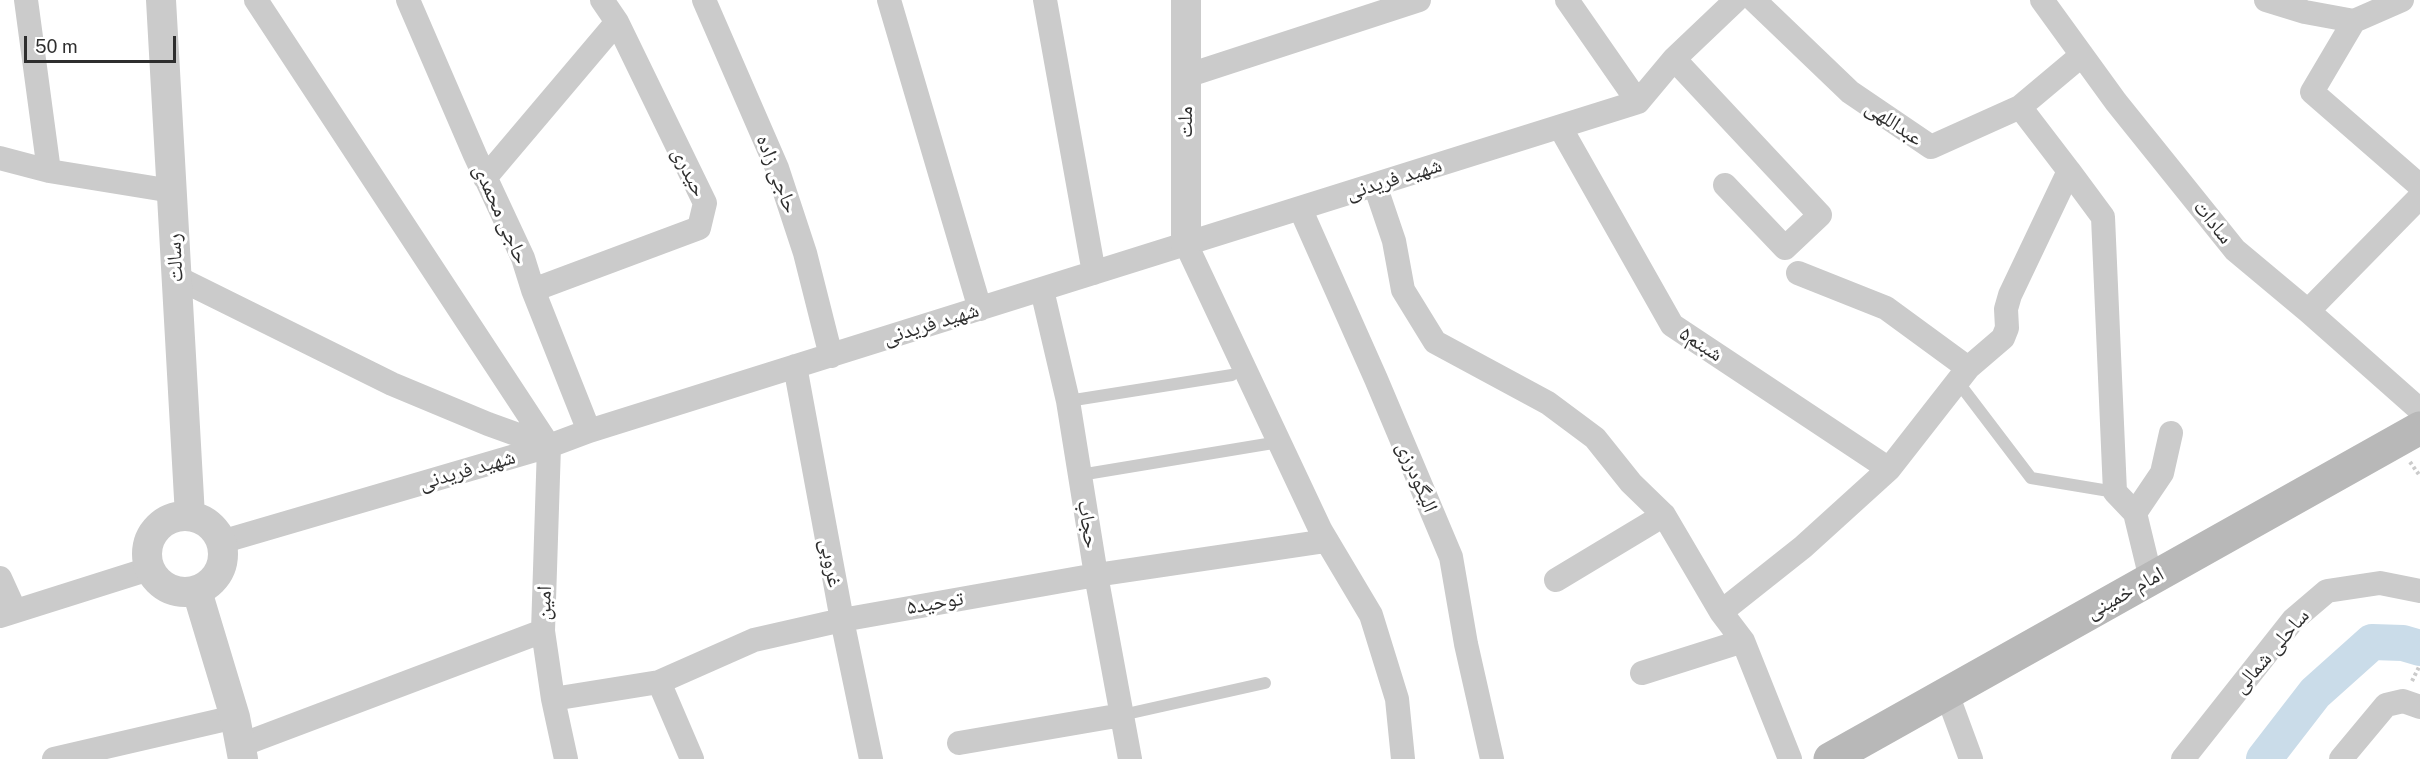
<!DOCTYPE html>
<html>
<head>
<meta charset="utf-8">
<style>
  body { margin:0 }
  #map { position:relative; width:2420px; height:759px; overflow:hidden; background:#fff; font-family:"Public Sans",sans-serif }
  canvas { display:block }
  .scale { position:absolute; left:24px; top:36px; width:152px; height:27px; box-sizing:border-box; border:3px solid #2e2e2e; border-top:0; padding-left:8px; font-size:18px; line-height:21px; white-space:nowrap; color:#2e2e2e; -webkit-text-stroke:4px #fff; paint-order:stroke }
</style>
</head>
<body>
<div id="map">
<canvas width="2420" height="759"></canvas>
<div class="scale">50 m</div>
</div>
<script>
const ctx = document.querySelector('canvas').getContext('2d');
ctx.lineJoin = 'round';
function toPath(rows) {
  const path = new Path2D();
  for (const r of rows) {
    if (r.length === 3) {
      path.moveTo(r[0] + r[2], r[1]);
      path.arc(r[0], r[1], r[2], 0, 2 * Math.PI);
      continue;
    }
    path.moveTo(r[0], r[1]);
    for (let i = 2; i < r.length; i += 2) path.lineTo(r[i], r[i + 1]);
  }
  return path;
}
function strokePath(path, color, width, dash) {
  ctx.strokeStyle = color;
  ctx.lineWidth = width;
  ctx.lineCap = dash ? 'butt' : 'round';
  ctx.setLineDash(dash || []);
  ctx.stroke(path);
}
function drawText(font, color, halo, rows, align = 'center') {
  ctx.font = font + ' "Public Sans","Noto Naskh Arabic",sans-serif';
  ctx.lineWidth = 6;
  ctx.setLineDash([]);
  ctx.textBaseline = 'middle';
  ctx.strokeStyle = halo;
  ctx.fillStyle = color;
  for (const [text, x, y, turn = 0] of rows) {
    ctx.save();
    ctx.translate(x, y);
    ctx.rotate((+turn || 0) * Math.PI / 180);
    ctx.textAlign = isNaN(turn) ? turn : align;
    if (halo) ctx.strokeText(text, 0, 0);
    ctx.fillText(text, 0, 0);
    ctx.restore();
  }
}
strokePath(toPath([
  [2264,759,2315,693,2372,642,2403,643,2420,648]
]), '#cadce9', 36);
strokePath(toPath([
  [2410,462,2420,476],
  [2412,681,2420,665]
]), '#cbcbcb', 4, [3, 3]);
strokePath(toPath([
  [1958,382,2031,478,2115,492],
  [1068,401,1232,375],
  [1080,475,1279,442],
  [1122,715,1265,683]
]), '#cbcbcb', 12);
strokePath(toPath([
  [26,0,49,171],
  [256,0,549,446],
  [408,0,475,155,523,258,533,290,589,431],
  [704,0,777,168,805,253,831,356],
  [889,0,980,309],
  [1045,0,1094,273],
  [1567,0,1638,102],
  [1754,0,1850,92,1931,147,2020,107,2082,55],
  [2042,0,2116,102,2235,250,2308,311,2420,410],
  [2266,0,2305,12,2354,21,2402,0],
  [2354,21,2312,92,2420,186],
  [1674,59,1820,215,1785,248,1725,185],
  [1186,76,1419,0],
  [1638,102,1674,59,1736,0],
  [1560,127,1672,325,1889,469],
  [0,158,49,171,172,191],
  [2069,171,2103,217,2115,492,2135,513,2151,579],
  [485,178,617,22],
  [1375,185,1394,241,1403,290,1435,342,1548,403,1595,438,1631,483,1664,515,1721,612,1743,641,1790,759],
  [1300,208,1376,379,1451,557,1466,644,1492,759],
  [1186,244,1321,531,1371,615,1397,699,1403,759],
  [1798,273,1886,308,1968,368],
  [176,277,392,384,488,424,549,446],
  [533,290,699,228,705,203,617,22,602,0],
  [1042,290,1068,401,1096,575,1130,759],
  [2308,311,2420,197],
  [795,366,842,620,871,759],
  [549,446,543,631,553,699,566,759],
  [2135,513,2162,473,2171,433],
  [221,542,549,446,589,431,1638,102],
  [0,578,15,611],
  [1556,580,1664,515],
  [1721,612,1803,547,1889,469,1968,368,2003,338,2007,328,2006,309,2010,295,2069,171,2020,107],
  [0,616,149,569],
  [1642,673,1743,641],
  [659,682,692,759],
  [1947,694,1971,759],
  [553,699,659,682,754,640,842,620,1096,575,1326,541],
  [959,743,1122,715],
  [241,745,543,631],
  [54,759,235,717],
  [2183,759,2293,620,2327,591,2380,583,2420,591],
  [2341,759,2386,705,2403,701,2420,707]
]), '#cbcbcb', 24);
strokePath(toPath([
  [161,0,190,516],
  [1186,244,1186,0],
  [185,554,38],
  [197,591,235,717,243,759]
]), '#cbcbcb', 30);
strokePath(toPath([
  [1830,759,2420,428]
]), '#b8b8b8', 33);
drawText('21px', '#2e2e2e', '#fff', [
  ["ملت",1186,122,-90],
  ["عبداللهی",1894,123,34],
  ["حیدری",689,172,64],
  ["حاجی زاده",777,174,69],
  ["شهید فریدنی",1394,179,-17],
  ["حاجی محمدی",501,214,66],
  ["سادات",2213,222,51],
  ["رسالت",175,258,-93],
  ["شهید فریدنی",931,324,-17],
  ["شبنم۵",1701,344,33],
  ["شهید فریدنی",467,470,-16],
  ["الیگودرزی",1417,477,67],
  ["حجاب",1088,524,81],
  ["غروبی",831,563,80],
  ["امام خمینی",2125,593,-29],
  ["امین",544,603,-88],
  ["توحید۵",935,603,-10],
  ["ساحلی شمالی",2271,651,-49]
]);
</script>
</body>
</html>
